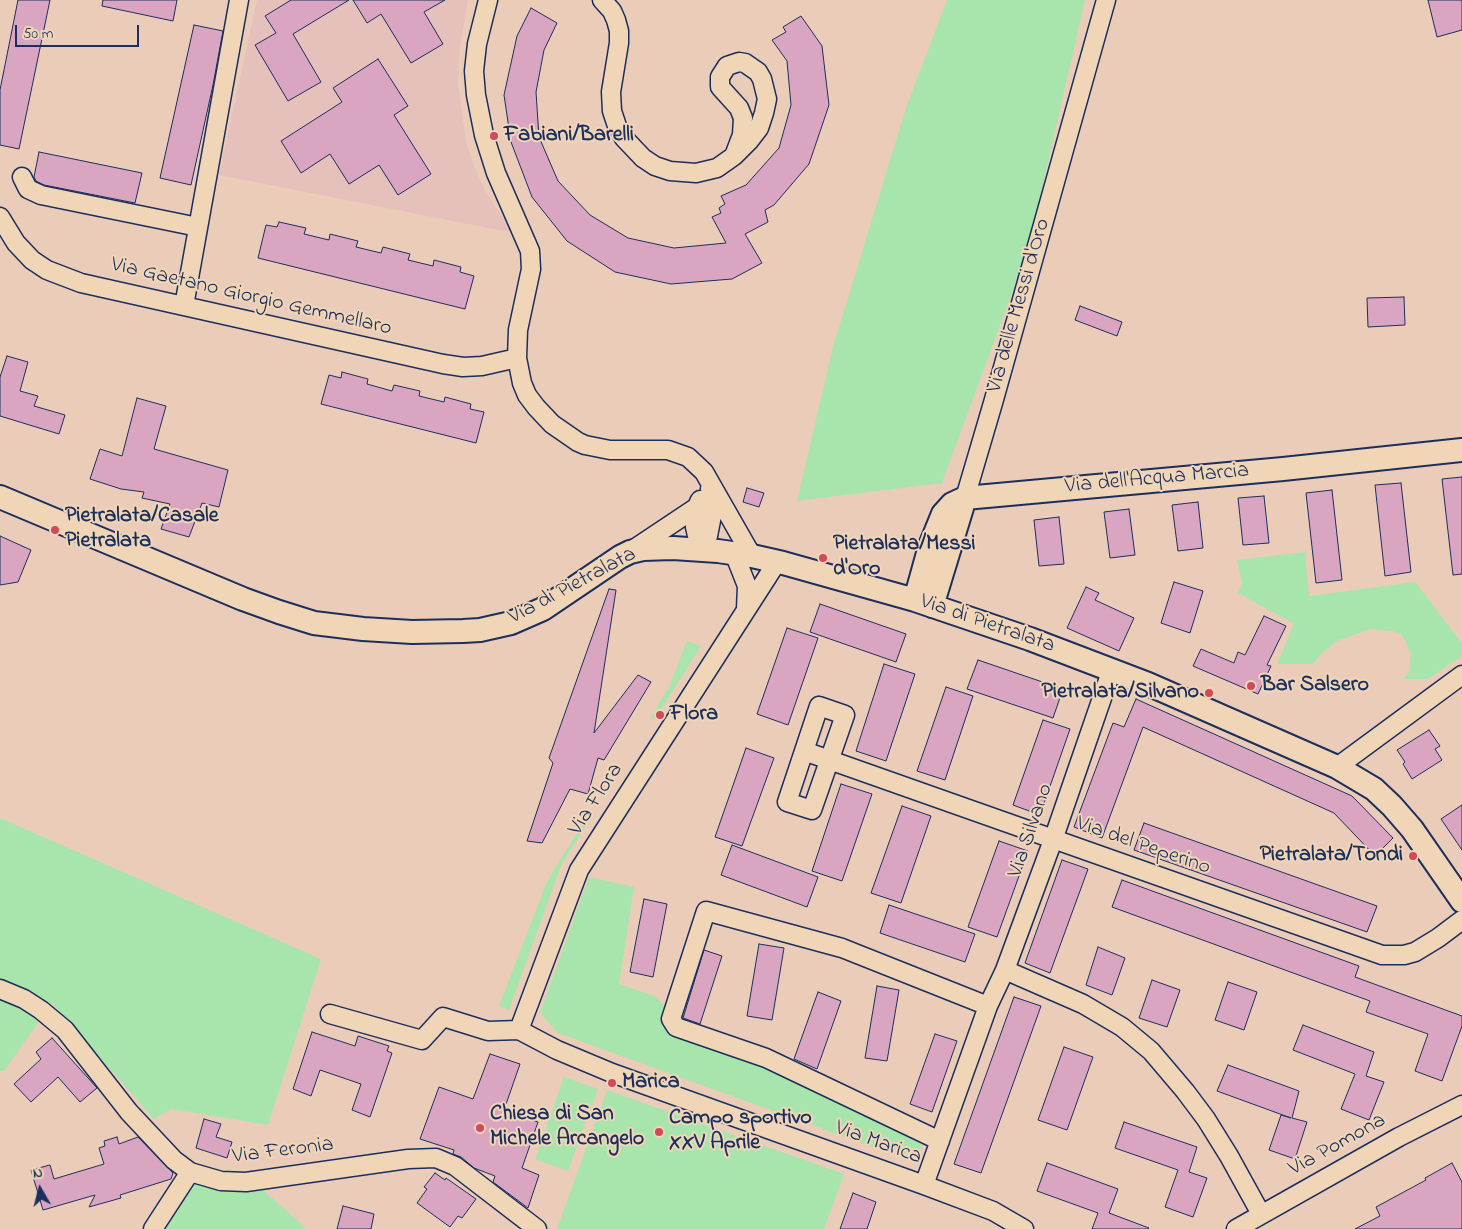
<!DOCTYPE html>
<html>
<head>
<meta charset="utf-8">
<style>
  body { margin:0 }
  #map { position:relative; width:1462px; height:1229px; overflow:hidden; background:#ebccb9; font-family:"Indie Flower",sans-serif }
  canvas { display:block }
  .north { position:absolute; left:15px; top:1164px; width:50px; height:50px; -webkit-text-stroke:4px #f0d6b7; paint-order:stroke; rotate:352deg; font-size:14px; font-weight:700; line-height:20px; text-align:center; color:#1b2f5e }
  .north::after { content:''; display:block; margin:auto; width:18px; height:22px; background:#1b2f5e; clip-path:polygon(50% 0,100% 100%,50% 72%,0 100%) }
  .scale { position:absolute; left:15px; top:25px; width:124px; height:22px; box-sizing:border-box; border:2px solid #1b2f5e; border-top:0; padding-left:6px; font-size:15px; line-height:18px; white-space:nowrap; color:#1b2f5e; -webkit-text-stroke:4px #f0d6b7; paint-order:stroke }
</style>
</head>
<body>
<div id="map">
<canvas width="1462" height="1229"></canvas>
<div class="north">N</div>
<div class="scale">50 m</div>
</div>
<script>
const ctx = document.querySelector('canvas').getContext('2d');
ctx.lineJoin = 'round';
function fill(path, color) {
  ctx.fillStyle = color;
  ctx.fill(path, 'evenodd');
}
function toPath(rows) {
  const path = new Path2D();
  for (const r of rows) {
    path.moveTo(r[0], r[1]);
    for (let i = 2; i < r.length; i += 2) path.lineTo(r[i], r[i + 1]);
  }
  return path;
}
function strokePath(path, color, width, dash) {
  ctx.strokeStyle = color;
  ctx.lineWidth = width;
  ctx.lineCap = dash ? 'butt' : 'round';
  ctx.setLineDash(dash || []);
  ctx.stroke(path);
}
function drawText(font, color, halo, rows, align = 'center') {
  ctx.font = font + ' "Indie Flower",sans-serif';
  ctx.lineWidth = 4;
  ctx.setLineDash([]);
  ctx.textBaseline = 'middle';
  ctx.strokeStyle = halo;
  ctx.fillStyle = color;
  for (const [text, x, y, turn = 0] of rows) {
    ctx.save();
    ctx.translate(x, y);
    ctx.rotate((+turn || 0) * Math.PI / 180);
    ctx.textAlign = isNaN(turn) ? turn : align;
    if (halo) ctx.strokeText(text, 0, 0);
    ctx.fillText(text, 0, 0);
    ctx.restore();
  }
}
fill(toPath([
  [257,0,468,0,459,52,458,84,466,142,475,169,487,194,514,233,219,175]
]), '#e6c0bb');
fill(toPath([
  [947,0,1085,0,1028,249,942,483,797,501,833,347,906,108],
  [1305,552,1309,596,1415,582,1462,643,1462,656,1428,679,1403,679,1409,672,1411,654,1403,636,1393,631,1370,629,1337,641,1324,651,1313,664,1277,664,1294,624,1238,593,1242,583,1237,560],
  [687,641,701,646,655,719,651,717,669,687],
  [0,818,321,959,268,1125,171,1109,154,1119,52,1003,4,1071,0,1071],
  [585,821,588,823,562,863,509,1010,499,1006,546,884,559,861],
  [589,877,634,887,619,984,654,996,668,1009,665,1026,668,1031,769,1066,923,1139,917,1158,881,1144,878,1149,558,1033,540,1013],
  [564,1077,598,1089,568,1171,535,1159],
  [607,1090,844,1174,824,1229,557,1229],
  [192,1181,263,1190,307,1229,163,1229]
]), '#a7e5ac');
const building = toPath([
  [18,0,50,0,19,149,0,145,0,90,18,0],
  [103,0,177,0,173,21,102,6,103,0],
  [291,0,349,0,293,34,321,82,288,101,255,45,276,33,265,16,291,0],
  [353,0,445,0,424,12,443,44,411,63,381,14,367,23,353,0],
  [1428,0,1462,0,1462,30,1437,37,1428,0],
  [531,8,557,23,544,50,536,92,539,137,558,181,590,215,628,238,674,248,726,243,712,217,721,213,719,208,725,204,721,196,746,185,779,148,791,105,787,61,772,40,786,32,783,27,801,16,822,46,829,105,809,164,774,205,765,210,768,222,745,234,762,263,732,279,671,284,615,272,567,241,532,197,511,142,504,95,517,36,531,8],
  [194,25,223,31,213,85,191,185,160,178,194,25],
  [378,59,408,106,394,115,431,174,398,195,379,165,349,184,330,154,301,173,281,141,342,102,333,88,378,59],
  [39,152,142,173,135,203,44,185,36,181,34,177,39,152],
  [279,222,306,228,304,234,329,240,330,234,358,241,356,247,381,253,383,247,410,254,408,260,433,266,434,260,461,267,460,272,474,276,465,309,258,258,266,225,277,227,279,222],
  [1404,297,1405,325,1368,327,1367,298,1404,297],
  [1080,306,1122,322,1117,336,1075,320,1080,306],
  [7,356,28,362,20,391,38,396,34,406,65,415,59,434,0,416,0,377,7,356],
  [342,372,368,379,367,384,392,391,394,385,420,391,419,396,444,402,445,397,471,404,470,409,484,412,476,443,321,404,329,375,341,378,342,372],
  [137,398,166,406,154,449,228,470,219,507,202,503,189,537,161,529,170,504,142,498,144,492,121,489,90,479,100,449,122,456,137,398],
  [1462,477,1462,574,1453,575,1442,479,1462,477],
  [1401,483,1411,572,1385,576,1375,485,1401,483],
  [747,488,764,493,759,507,743,502,747,488],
  [1332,490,1342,580,1316,583,1306,493,1332,490],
  [1264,496,1269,543,1243,545,1238,498,1264,496],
  [1198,502,1203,548,1178,551,1172,505,1198,502],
  [1129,509,1135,555,1110,558,1104,512,1129,509],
  [1059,517,1064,564,1039,566,1034,520,1059,517],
  [0,536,31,550,18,582,0,585,0,536],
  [1174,582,1203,591,1190,633,1161,623,1174,582],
  [1086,587,1099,593,1095,600,1134,618,1119,651,1067,628,1086,587],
  [609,589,616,590,594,733,638,675,651,682,604,760,598,758,588,794,570,789,542,843,527,841,553,763,549,758,609,589],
  [820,604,906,634,896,662,810,632,820,604],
  [1264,616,1286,626,1267,665,1271,666,1258,694,1193,666,1201,649,1234,663,1238,652,1245,655,1264,616],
  [787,628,818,638,788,725,757,714,787,628],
  [978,660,1063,689,1053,718,967,689,978,660],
  [884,664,915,674,886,761,856,751,884,664],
  [946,687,973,696,945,780,917,771,946,687],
  [1136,699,1352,796,1393,838,1375,856,1334,813,1143,727,1102,838,1074,827,1113,723,1124,727,1136,699],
  [1043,720,1070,729,1040,815,1013,805,1043,720],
  [1429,730,1440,746,1435,749,1442,760,1412,779,1403,764,1405,762,1397,750,1429,730],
  [746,748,774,758,742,846,715,837,746,748],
  [841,784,872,794,842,881,812,871,841,784],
  [1462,805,1462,850,1441,819,1462,805],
  [902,806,931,816,901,903,871,893,902,806],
  [1144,823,1377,906,1367,932,1134,850,1144,823],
  [999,841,1028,851,997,937,968,927,999,841],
  [732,845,818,877,807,907,721,875,732,845],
  [1062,860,1088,869,1050,973,1025,963,1062,860],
  [1122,880,1359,966,1355,977,1462,1016,1462,1026,1442,1081,1415,1071,1428,1034,1366,1012,1370,1001,1112,907,1122,880],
  [644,899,667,904,653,977,630,972,644,899],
  [889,905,975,934,965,962,880,933,889,905],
  [759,944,784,948,772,1020,747,1016,759,944],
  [1098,947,1125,958,1112,995,1086,985,1098,947],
  [704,950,722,956,700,1024,683,1018,704,950],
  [1152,980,1180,990,1167,1027,1139,1018,1152,980],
  [1228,982,1257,992,1244,1030,1215,1020,1228,982],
  [877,986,899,990,887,1061,865,1058,877,986],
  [818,992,841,1001,817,1069,794,1059,818,992],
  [1014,997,1041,1006,981,1173,954,1164,1014,997],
  [1303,1025,1374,1052,1366,1076,1384,1082,1369,1120,1341,1109,1355,1074,1293,1050,1303,1025],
  [312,1032,355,1046,358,1036,389,1046,387,1051,392,1053,370,1117,352,1110,361,1084,320,1070,311,1096,293,1089,312,1032],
  [935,1034,957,1041,932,1112,910,1104,935,1034],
  [52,1038,97,1088,80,1102,58,1077,31,1102,14,1084,41,1059,36,1052,52,1038],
  [1064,1047,1093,1057,1067,1130,1038,1120,1064,1047],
  [490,1054,520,1064,504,1110,538,1122,522,1168,539,1175,528,1208,493,1182,495,1176,474,1168,461,1157,453,1154,454,1150,420,1139,439,1087,473,1099,490,1054],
  [1228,1065,1299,1091,1292,1118,1307,1122,1295,1159,1269,1150,1281,1115,1291,1118,1217,1091,1228,1065],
  [204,1119,221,1124,216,1137,232,1142,227,1158,196,1148,204,1119],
  [1124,1122,1197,1147,1189,1172,1207,1178,1193,1217,1165,1207,1178,1170,1115,1148,1124,1122],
  [117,1137,119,1144,138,1137,173,1173,171,1179,120,1195,121,1198,89,1207,95,1195,43,1210,31,1170,50,1165,54,1179,104,1164,99,1148,105,1146,104,1141,117,1137],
  [1047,1163,1118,1189,1109,1213,1149,1228,1148,1229,1092,1229,1098,1213,1037,1191,1047,1163],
  [1452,1163,1462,1182,1462,1229,1355,1229,1380,1216,1376,1207,1426,1180,1425,1178,1452,1163],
  [435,1173,445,1180,446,1178,476,1199,462,1218,458,1216,450,1227,417,1203,427,1189,424,1187,435,1173],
  [853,1193,876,1202,867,1229,840,1229,853,1193],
  [343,1206,374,1214,371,1229,337,1229,343,1206]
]);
fill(building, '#d9a5c1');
strokePath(building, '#1b2f5e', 1);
const minor = toPath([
  [488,0,477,44,474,71,476,95,484,135,496,173,530,251,531,269,518,330,517,358,522,383,527,395,536,407,552,424,578,442,585,445,610,450,668,450,688,457,704,472,752,556],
  [602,0,612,11,616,20,619,31,619,43,611,92,612,111,617,126,624,138,643,158,655,166,670,171,696,173,717,168,734,156,749,141,759,128,764,113,767,99,762,79,758,72,745,63,739,62,727,66,720,77,720,87,739,108,743,118,742,135,734,156],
  [22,177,28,189,41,195,198,227],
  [0,217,16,243,32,260,47,270,81,283,443,364,463,367,482,366,517,358],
  [184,306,239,0],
  [965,498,993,403,1106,0],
  [700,500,697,507,695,527,700,549],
  [700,549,708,536,713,510,713,502,710,489],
  [631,551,697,507],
  [734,553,747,586,746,609],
  [819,706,845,715,812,810,787,802,819,706],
  [804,751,1382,955,1404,955,1415,952,1438,938,1462,920],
  [1337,767,1462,675],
  [1005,970,1083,1004,1122,1027,1151,1051,1185,1091,1206,1119,1229,1156,1261,1214],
  [0,989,24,999,41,1010,65,1030,129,1112,174,1160,190,1172,221,1181,246,1182,408,1159,436,1158,455,1166,537,1229],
  [330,1014,422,1040,443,1017,488,1031,519,1030,557,1050,612,1073,924,1185,993,1211,1024,1229],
  [519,1030,579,870,777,562],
  [940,1141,766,1058,676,1027,671,1019,706,911,842,948,988,1006],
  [924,1185,988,1006,1005,970,1053,840,1112,669],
  [153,1229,190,1172],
  [1236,1229,1399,1137,1462,1105]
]);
const tertiary = toPath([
  [0,497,243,599,279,612,314,623,363,629,412,632,463,631,480,630,511,623,543,609,620,557,630,552,643,549,673,548,718,551,752,556,783,563,915,600,1030,639,1148,684,1337,767,1374,789,1392,806,1412,829,1462,901],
  [915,600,930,546,943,514,952,504,965,498,1283,469,1462,450],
  [932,606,965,498]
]);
strokePath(minor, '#1b2f5e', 21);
strokePath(tertiary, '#1b2f5e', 26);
strokePath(minor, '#f0d6b7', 18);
strokePath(tertiary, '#f0d6b7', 22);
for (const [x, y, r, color] of [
  [494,136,5,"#d1495b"],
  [55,530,5,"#d1495b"],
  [823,558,5,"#d1495b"],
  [1251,686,5,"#d1495b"],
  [1209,693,5,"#d1495b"],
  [660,715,5,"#d1495b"],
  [1413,856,5,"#d1495b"],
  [612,1083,5,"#d1495b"],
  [480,1128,5,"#d1495b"],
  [659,1132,5,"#d1495b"]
]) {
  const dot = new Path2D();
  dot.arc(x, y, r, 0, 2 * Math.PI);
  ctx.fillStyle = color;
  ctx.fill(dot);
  strokePath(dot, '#f0d6b7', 2);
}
drawText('bold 22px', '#1b2f5e', '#f0d6b7', [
  ["Fabiani/Barelli",504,136],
  ["Pietralata/Casale",65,517],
  ["Pietralata",65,542],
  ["Pietralata/Messi",833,545],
  ["d'Oro",833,570],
  ["Bar Salsero",1261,686],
  ["Pietralata/Silvano",1199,693,"right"],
  ["Flora",670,715],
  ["Pietralata/Tondi",1403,856,"right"],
  ["Marica",622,1083],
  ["Chiesa di San",490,1115],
  ["Michele Arcangelo",490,1140],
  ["Campo sportivo",669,1119],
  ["XXV Aprile",669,1144]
], 'left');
drawText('22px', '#1b2f5e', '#f0d6b7', [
  ["Via Gaetano Giorgio Gemmellaro",251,298,13],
  ["Via delle Messi d'Oro",1020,306,-74],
  ["Via dell'Acqua Marcia",1157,480,-5],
  ["Via di Pietralata",573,587,-28],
  ["Via di Pietralata",987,625,19],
  ["Via Flora",597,800,-57],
  ["Via Silvano",1032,831,-71],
  ["Via del Peperino",1143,847,19],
  ["Via Marica",878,1144,20],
  ["Via Pomona",1338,1146,-29],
  ["Via Feronia",283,1152,-7]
]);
</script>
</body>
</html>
